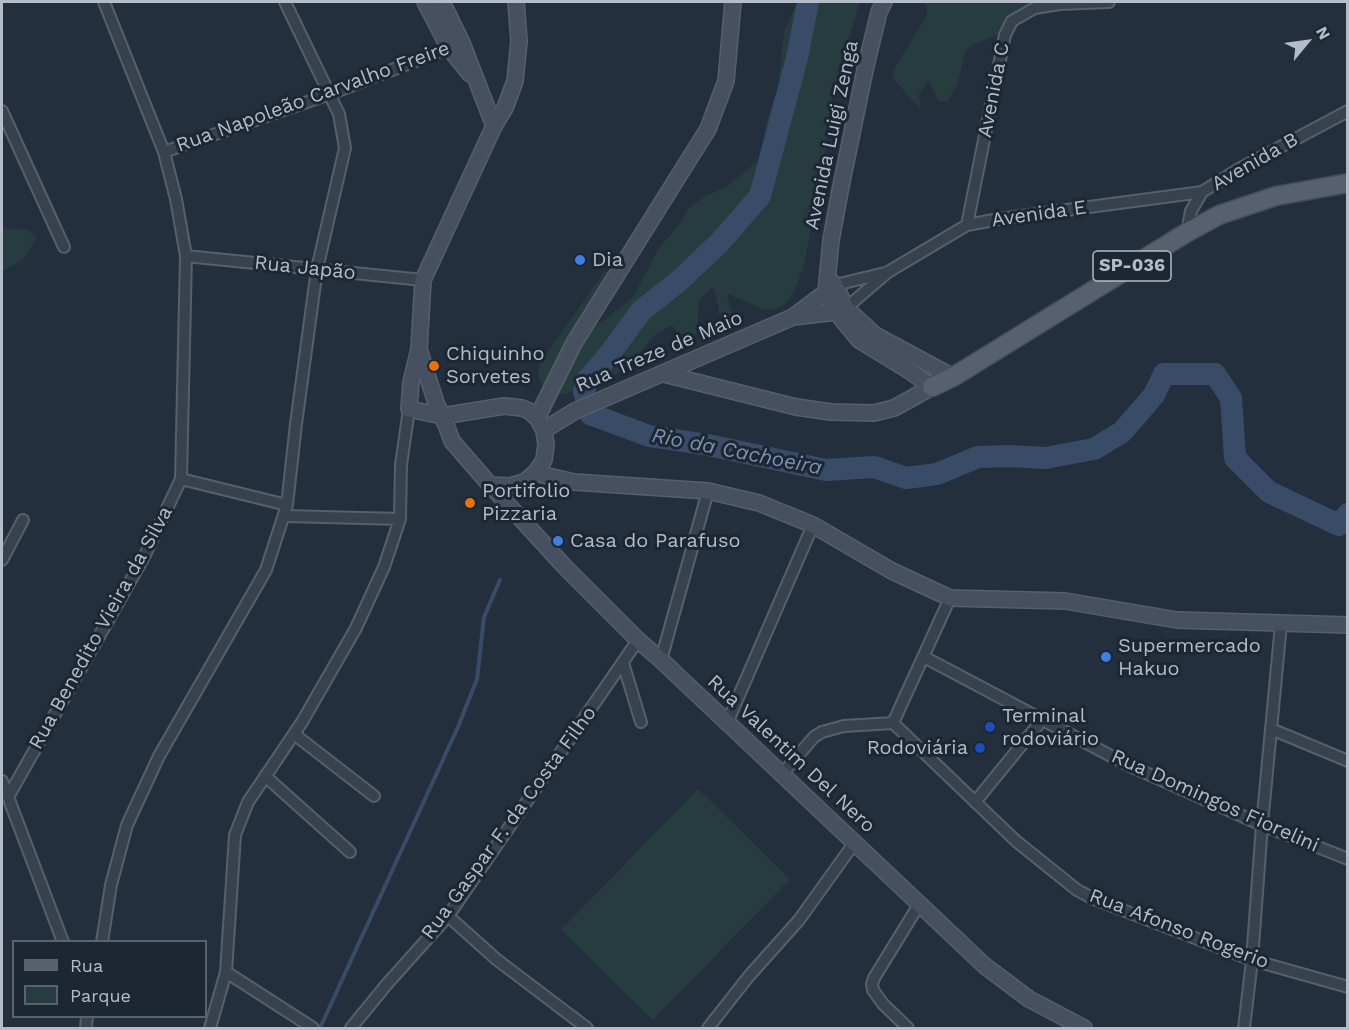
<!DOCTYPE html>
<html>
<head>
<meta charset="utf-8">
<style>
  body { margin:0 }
  #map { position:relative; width:1349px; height:1030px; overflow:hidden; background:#242f3e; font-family:"Work Sans",sans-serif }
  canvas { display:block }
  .frame { position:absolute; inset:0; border:3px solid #b4bcc9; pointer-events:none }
  .legend { position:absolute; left:12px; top:940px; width:195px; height:78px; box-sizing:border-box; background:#1d2633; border:2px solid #59626f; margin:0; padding:8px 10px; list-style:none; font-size:18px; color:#b4bcc9 }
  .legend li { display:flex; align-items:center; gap:12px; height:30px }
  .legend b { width:30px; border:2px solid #59626f }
  .north { position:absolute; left:1277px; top:12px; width:60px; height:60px; -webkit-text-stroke:4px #1d2633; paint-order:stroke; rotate:61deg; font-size:16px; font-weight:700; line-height:24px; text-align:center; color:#b4bcc9 }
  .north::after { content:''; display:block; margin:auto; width:21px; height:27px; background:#b4bcc9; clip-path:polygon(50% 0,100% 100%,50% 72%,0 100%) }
</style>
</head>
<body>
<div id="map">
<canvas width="1349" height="1030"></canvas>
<div class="frame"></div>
<ul class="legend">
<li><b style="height:8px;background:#56606e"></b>Rua</li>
<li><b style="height:16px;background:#263c3f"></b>Parque</li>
</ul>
<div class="north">N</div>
</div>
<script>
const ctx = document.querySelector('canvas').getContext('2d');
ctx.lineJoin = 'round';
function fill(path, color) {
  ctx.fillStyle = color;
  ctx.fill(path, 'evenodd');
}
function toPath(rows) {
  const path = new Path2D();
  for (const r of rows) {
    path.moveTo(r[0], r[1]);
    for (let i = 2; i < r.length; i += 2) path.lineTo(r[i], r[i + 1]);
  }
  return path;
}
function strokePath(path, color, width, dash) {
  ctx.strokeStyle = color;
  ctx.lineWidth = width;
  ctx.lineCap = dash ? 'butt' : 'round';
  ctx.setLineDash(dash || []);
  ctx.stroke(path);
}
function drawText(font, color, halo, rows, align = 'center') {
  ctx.font = font + ' "Work Sans",sans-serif';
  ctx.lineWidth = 6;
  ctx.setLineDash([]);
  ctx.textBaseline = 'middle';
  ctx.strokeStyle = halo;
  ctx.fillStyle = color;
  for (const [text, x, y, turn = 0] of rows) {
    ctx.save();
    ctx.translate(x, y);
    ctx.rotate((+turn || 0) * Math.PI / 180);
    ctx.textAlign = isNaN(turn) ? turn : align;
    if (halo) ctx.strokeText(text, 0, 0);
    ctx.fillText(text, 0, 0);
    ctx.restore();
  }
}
fill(toPath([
  [797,2,860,2,833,92,824,161,803,269,793,293,784,305,773,310,762,309,729,294,727,297,733,314,724,317,719,313,715,290,712,287,699,300,697,334,692,340,681,339,673,326,669,326,654,336,630,366,604,381,563,394,551,392,541,384,538,375,540,363,604,272,611,271,585,331,603,321,633,297,659,248,679,225,688,209,705,196,726,187,760,159,767,119,778,89,784,32],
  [924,2,1040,2,1038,8,1004,33,971,45,965,52,957,86,947,102,938,101,929,80,919,95,921,109,908,96,892,76,895,67,927,15,927,7],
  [2,228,28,230,37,237,25,258,2,272],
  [698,789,790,879,653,1020,561,930]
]), '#263c3f');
strokePath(toPath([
  [320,1028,458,727,477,679,484,617,500,580]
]), '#394c67', 4);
strokePath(toPath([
  [808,2,797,58,760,196,721,241,679,281,641,311,608,356,588,379,584,391,590,414,649,436,708,445,826,470,874,467,906,478,937,474,978,457,1009,456,1045,458,1094,449,1122,432,1154,395,1164,374,1215,374,1231,398,1235,458,1269,492,1339,525,1348,514]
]), '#394c67', 22);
const street = toPath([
  [2,111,64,247],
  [164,152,330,94,454,46],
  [967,225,1005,35,1012,21,1035,8,1059,4,1109,2],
  [1187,233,1191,211,1202,192,1239,169,1348,111],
  [186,256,423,280],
  [835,285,885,273],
  [846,308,888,272,967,225,999,219,1202,192],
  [181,479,287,505],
  [285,516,400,519],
  [2,560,23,520],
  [924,657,1128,765,1262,825,1348,859],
  [661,660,708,491],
  [623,663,641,722],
  [727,723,813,525],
  [893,723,950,598],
  [1271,729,1348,761],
  [294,734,374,796],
  [782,774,814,737,822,732,844,726,893,723,1016,841,1077,890,1094,899,1252,960,1348,987],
  [265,776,350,852],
  [2,781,63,942],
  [8,797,144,557,181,479,186,256,176,199,164,152,104,2],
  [975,802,1042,720],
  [448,916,496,959,587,1028],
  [102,942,111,885,127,825,159,756,266,570,287,505,296,424,317,269,345,148,339,114,285,2],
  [226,972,313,1028],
  [86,1028,87,1016],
  [210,1028,226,972,235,835,248,802,302,722,356,628,384,567,400,519,401,465,409,409],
  [351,1028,387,984,448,916,638,640],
  [708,1028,749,976,799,920,855,842],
  [908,1028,883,1004,873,990,872,984,874,978,920,903],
  [1244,1028,1252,960,1262,825,1281,624]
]);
const secondary = toPath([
  [425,2,449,48,470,74],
  [442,2,462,43,494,126],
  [829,280,835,285,846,308,875,335,953,377],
  [793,317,836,312,843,309],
  [419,349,411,382,409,409,442,416,504,406,522,408,529,411,537,418,544,430,546,445,544,460,535,473,524,482,510,486,490,485,452,441,448,430,442,416,436,403,419,349,423,280,494,126,505,108,515,81,519,41,516,2],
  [664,374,796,407,831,412,874,413,894,408,932,387,905,368,859,340,836,312,826,292,831,240,840,191,865,70,879,12,884,2],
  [537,418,574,343,708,129,726,81,733,2],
  [544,430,575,411,793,317,833,287],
  [535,473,574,482,708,491,759,503,813,525,892,571,950,598,1065,601,1177,620,1348,625],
  [490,485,564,566,638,640,661,660,985,966,1029,999,1084,1028]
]);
const primary = toPath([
  [932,387,953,377,1186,233,1219,215,1276,196,1348,183]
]);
strokePath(street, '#565f6c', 14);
strokePath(secondary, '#565f6c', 18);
strokePath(primary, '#414a57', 21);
strokePath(street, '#38414e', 10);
strokePath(secondary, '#465061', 15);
strokePath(primary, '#56606e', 18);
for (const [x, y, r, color] of [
  [580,260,6,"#3f7fe0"],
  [434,366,6,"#e8710a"],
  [470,503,6,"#e8710a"],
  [558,541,6,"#3f7fe0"],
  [1106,657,6,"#3f7fe0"],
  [990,727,6,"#1a4fb4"],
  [980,748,6,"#1a4fb4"]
]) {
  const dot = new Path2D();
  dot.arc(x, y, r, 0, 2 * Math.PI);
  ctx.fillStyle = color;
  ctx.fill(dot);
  strokePath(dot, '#1d2633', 2);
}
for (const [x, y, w] of [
  [1132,266,78]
]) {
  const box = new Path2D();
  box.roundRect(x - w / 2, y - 15, w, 30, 4.5);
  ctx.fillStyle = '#1d2633';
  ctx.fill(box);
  strokePath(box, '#b4bcc9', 1.5);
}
drawText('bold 18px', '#b4bcc9', null, [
  ["SP-036",1132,266]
]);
drawText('20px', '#b4bcc9', '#1d2633', [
  ["Avenida C",994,90,-79],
  ["Rua Napoleão Carvalho Freire",313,97,-20],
  ["Avenida Luigi Zenga",832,135,-78],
  ["Avenida B",1255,162,-30],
  ["Avenida E",1039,214,-8],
  ["Rua Japão",305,268,6],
  ["Rua Treze de Maio",659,352,-23],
  ["Rua Benedito Vieira da Silva",101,628,-61],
  ["Rua Valentim Del Nero",791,754,43],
  ["Rua Domingos Fiorelini",1215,801,24],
  ["Rua Gaspar F. da Costa Filho",509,823,-54],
  ["Rua Afonso Rogerio",1179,929,21]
]);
drawText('20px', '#b4bcc9', '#1d2633', [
  ["Dia",592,260],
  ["Chiquinho",446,354],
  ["Sorvetes",446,377],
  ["Portifolio",482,491],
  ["Pizzaria",482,514],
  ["Casa do Parafuso",570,541],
  ["Supermercado",1118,646],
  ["Hakuo",1118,669],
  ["Terminal",1002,716],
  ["rodoviário",1002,739],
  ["Rodoviária",968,748,"right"]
], 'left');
drawText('italic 21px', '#7c92b1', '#1d2633', [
  ["Rio da Cachoeira",737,452,11]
]);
</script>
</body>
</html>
